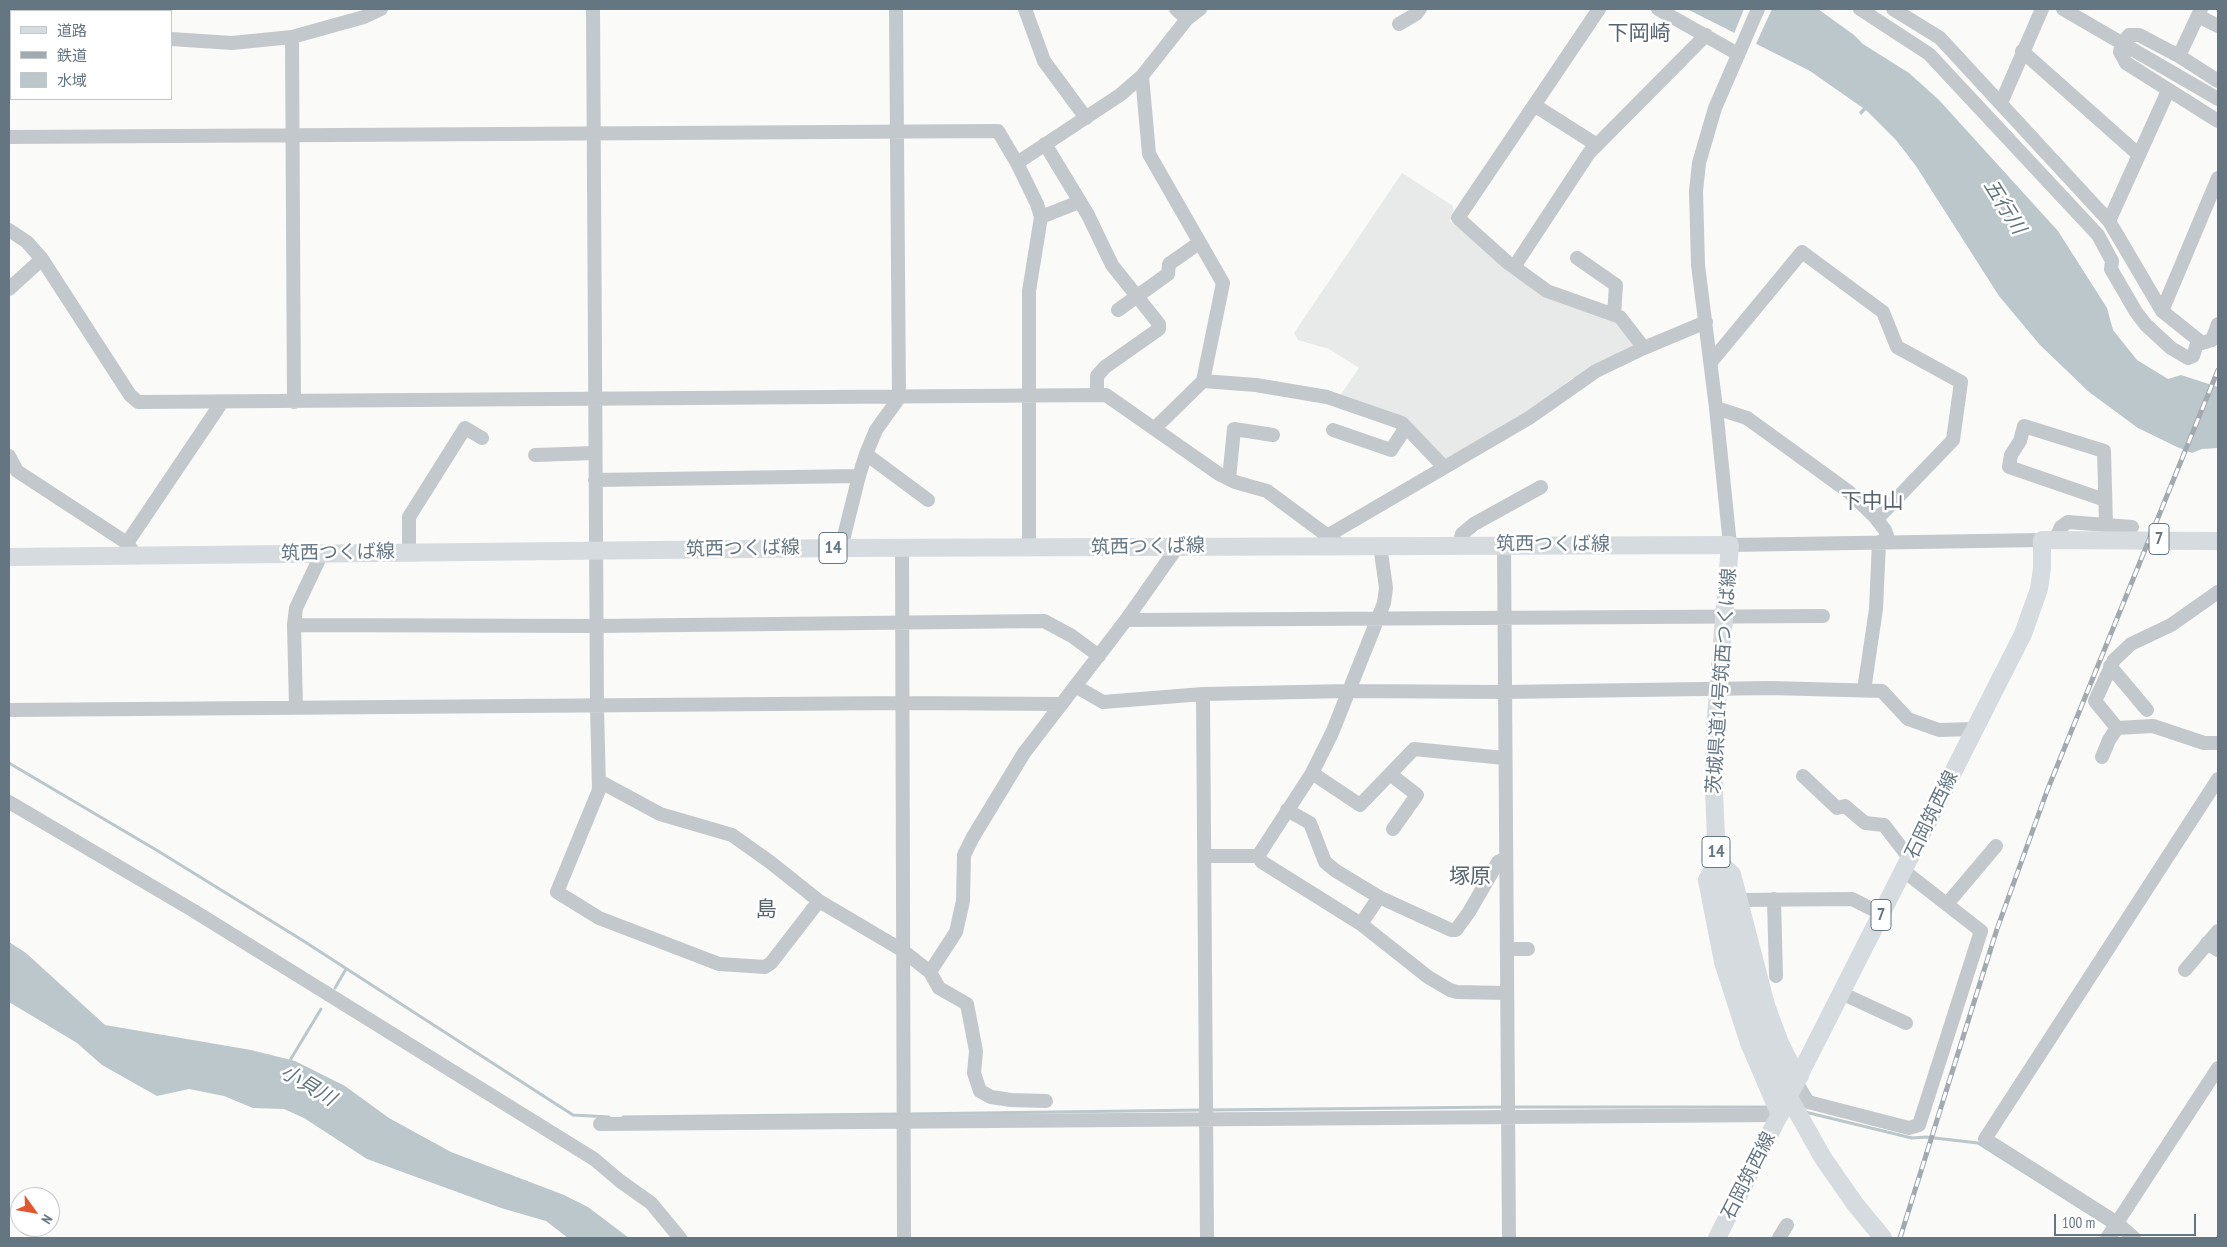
<!DOCTYPE html>
<html>
<head>
<meta charset="utf-8">
<style>
  body { margin:0 }
  #map { position:relative; width:2227px; height:1247px; overflow:hidden; background:#fafaf8; font-family:"PT Sans Narrow","Noto Sans JP",sans-serif }
  canvas { display:block }
  .frame { position:absolute; inset:0; border:10px solid #657683; pointer-events:none }
  .legend { position:absolute; left:10px; top:10px; width:162px; height:90px; box-sizing:border-box; background:#fff; border:1px solid #c1c8cd; margin:0; padding:6px 9px; list-style:none; font-size:15px; color:#657683 }
  .legend li { display:flex; align-items:center; gap:10px; height:25px }
  .legend b { width:25px; border:1px solid #c1c8cd }
  .north { position:absolute; left:10px; top:1187px; width:50px; height:50px; box-sizing:border-box; background:#fff; border:1px solid #c1c8cd; border-radius:50%; rotate:122deg; font-size:14px; font-weight:700; line-height:20px; text-align:center; color:#657683 }
  .north::after { content:''; display:block; margin:auto; width:18px; height:22px; background:#e4572e; clip-path:polygon(50% 0,100% 100%,50% 72%,0 100%) }
  .scale { position:absolute; left:2054px; top:1214px; width:142px; height:22px; box-sizing:border-box; border:2px solid #657683; border-top:0; padding-left:6px; font-size:15px; line-height:18px; white-space:nowrap; color:#657683; -webkit-text-stroke:4px #fff; paint-order:stroke }
</style>
</head>
<body>
<div id="map">
<canvas width="2227" height="1247"></canvas>
<div class="frame"></div>
<ul class="legend">
<li><b style="height:6px;background:#d6dbdf"></b>道路</li>
<li><b style="height:6px;background:#a2aab0"></b>鉄道</li>
<li><b style="height:14px;background:#bbc7cb"></b>水域</li>
</ul>
<div class="north">N</div>
<div class="scale">100 m</div>
</div>
<script>
const ctx = document.querySelector('canvas').getContext('2d');
ctx.lineJoin = 'round';
function fill(path, color) {
  ctx.fillStyle = color;
  ctx.fill(path, 'evenodd');
}
function toPath(rows) {
  const path = new Path2D();
  for (const r of rows) {
    path.moveTo(r[0], r[1]);
    for (let i = 2; i < r.length; i += 2) path.lineTo(r[i], r[i + 1]);
  }
  return path;
}
function strokePath(path, color, width, dash) {
  ctx.strokeStyle = color;
  ctx.lineWidth = width;
  ctx.lineCap = dash ? 'butt' : 'round';
  ctx.setLineDash(dash || []);
  ctx.stroke(path);
}
function drawText(font, color, halo, rows, align = 'center') {
  ctx.font = font + ' "PT Sans Narrow","Noto Sans JP",sans-serif';
  ctx.lineWidth = 5;
  ctx.setLineDash([]);
  ctx.textBaseline = 'middle';
  ctx.strokeStyle = halo;
  ctx.fillStyle = color;
  for (const [text, x, y, turn = 0] of rows) {
    ctx.save();
    ctx.translate(x, y);
    ctx.rotate((+turn || 0) * Math.PI / 180);
    ctx.textAlign = isNaN(turn) ? turn : align;
    if (halo) ctx.strokeText(text, 0, 0);
    ctx.fillText(text, 0, 0);
    ctx.restore();
  }
}
fill(toPath([
  [1402,173,1453,206,1454,216,1450,221,1507,268,1615,320,1637,345,1577,378,1572,378,1557,390,1548,400,1448,460,1443,459,1425,439,1339,397,1359,368,1329,349,1298,340,1294,333]
]), '#e8e9e9');
fill(toPath([
  [1687,9,1818,9,1854,35,1863,44,1909,73,1939,100,2058,231,2107,308,2113,330,2137,360,2168,379,2181,375,2218,387,2218,448,2202,449,2192,453,2177,447,2138,428,2089,392,2040,345,1999,296,1916,166,1896,140,1866,110,1861,115,1859,112,1863,108,1810,71],
  [9,942,26,953,105,1025,251,1050,295,1061,345,1086,389,1118,451,1152,564,1195,588,1207,629,1238,568,1238,546,1221,501,1208,367,1159,304,1118,284,1109,253,1108,224,1096,189,1089,157,1096,102,1065,77,1043,9,1002]
]), '#bbc7cb');
fill(toPath([
  [1744,9,1772,9,1755,46,1733,36]
]), '#fafaf8');
strokePath(toPath([
  [9,763,158,851,302,940,573,1115,609,1117],
  [335,988,346,969],
  [289,1062,321,1009],
  [1513,1107,1769,1107],
  [1211,1110,1504,1107],
  [1805,1112,1912,1138,1926,1137,1978,1143,2109,1226],
  [908,1114,1202,1110],
  [623,1117,899,1114],
  [2115,1238,2119,1233,2116,1231]
]), '#bbc7cb', 3);
strokePath(toPath([
  [54,9,63,11],
  [593,9,597,706,599,790,557,892,599,918,719,964,765,967,771,963,819,901],
  [1025,9,1044,61,1086,118],
  [1176,9,1187,19],
  [1599,9,1458,218,1507,262,1547,291,1620,317,1644,348],
  [1658,9,1738,54],
  [1758,9,1715,108,1699,163,1696,191,1698,265,1716,408,1730,545,2042,540],
  [1860,9,1929,54,2098,235,2112,261,2111,269,2136,312,2146,325,2171,348,2188,358,2193,356,2198,341],
  [1893,9,1940,38,2109,221,2162,311,2202,343,2212,340,2218,324],
  [2063,9,2218,99],
  [2198,16,2218,26],
  [1399,24,1416,14,1420,9],
  [292,37,294,402],
  [171,39,232,43,292,37,364,17,381,9],
  [2022,51,2139,155],
  [2179,56,2201,9],
  [1142,76,1149,154,1223,283,1203,381,1155,428],
  [2218,81,2179,56,2139,35,2129,35,2122,43,2120,52,2126,63,2218,121],
  [2001,103,2042,9],
  [1534,105,1597,145],
  [9,137,998,131,1017,163,1037,204,1041,217,1029,291,1029,548],
  [1045,144,1088,215,1112,265,1159,324,1159,329,1105,367,1097,376,1097,395],
  [1017,163,1120,95,1142,76,1187,19,1200,9],
  [1041,217,1079,202],
  [2109,221,2168,91],
  [9,230,27,242,42,259,130,395,138,402,1106,395,1219,474,1235,482,1267,491,1340,545],
  [1577,258,1616,285,1614,315],
  [1514,267,1589,153,1706,35],
  [9,289,42,259],
  [1118,310,1168,274,1169,264,1199,243],
  [2162,311,2218,178],
  [1711,362,1802,252,1883,312,1897,347,1961,382,1953,440,1877,519],
  [1203,381,1256,385,1327,397,1402,423,1444,467],
  [1716,408,1747,418,1849,492,1874,516,1885,530,1889,542],
  [1333,430,1391,450,1406,427],
  [866,454,928,500],
  [535,455,595,453],
  [9,456,17,471,127,543,132,550],
  [1229,479,1234,429,1273,435],
  [595,480,859,476],
  [2105,500,2009,467,2011,455,2020,441,2024,426,2104,451,2106,525],
  [1327,536,1529,418,1596,371,1644,348,1706,322],
  [2055,540,2061,527,2068,522,2132,527],
  [127,543,222,402],
  [1459,545,1462,534,1474,524,1541,487],
  [1504,545,1509,1238],
  [841,548,859,476,866,454,876,430,899,398,896,9],
  [902,548,904,1238],
  [409,553,409,517,465,428,482,438],
  [1126,620,1823,616],
  [294,625,597,626,1044,621,1072,636,1099,656],
  [2110,666,2147,710],
  [1075,686,1103,702,1203,694,1348,691,1504,692,1770,688,1882,691,1908,719,1939,730,1974,729],
  [1864,690,1876,609,1879,542],
  [1203,694,1207,1238],
  [296,707,294,625,296,608,322,553],
  [9,710,901,703,1062,704],
  [2117,728,2095,701,2114,660,2131,644,2171,625,2218,592],
  [2102,757,2109,740,2117,728,2153,726,2204,743,2218,743],
  [1312,773,1360,805,1414,749,1504,758],
  [1390,774,1417,795,1393,829],
  [1803,776,1837,808,1845,806,1865,823,1884,825,1910,859],
  [599,781,660,814,732,835,770,862,819,901,902,950,930,972,939,988,967,1004,976,1051,974,1073,980,1091,991,1097,1011,1100,1046,1101],
  [9,802,194,911,594,1159,620,1181,651,1203,680,1238],
  [1287,810,1310,823,1325,862,1336,871,1379,897,1451,930,1456,930,1469,912,1498,862,1506,858],
  [1205,856,1258,856],
  [1258,856,1312,773,1332,733,1384,603,1386,588,1380,545],
  [1258,856,1262,862,1361,924,1428,977,1450,990,1457,992,1507,993],
  [1774,899,1776,976],
  [1738,900,1852,899,1882,914],
  [1947,904,1996,846],
  [1361,924,1379,897],
  [2207,943,2218,950],
  [1507,949,1528,949],
  [2185,970,2218,931],
  [930,972,956,932,963,901,964,855,973,837,1024,753,1126,620,1178,546],
  [1841,993,1906,1023],
  [1796,1082,1808,1102,1909,1128,1919,1125,1981,931,1904,871],
  [600,1124,1780,1115],
  [1779,1238,1787,1225],
  [2107,1238,2218,1068],
  [2134,1238,2117,1223,1985,1139,2218,779]
]), '#c3c8cc', 14);
strokePath(toPath([
  [9,557,841,548,1730,545,1715,728,1714,790,1717,861,1732,943,1748,998,1787,1094,1823,1158,1855,1204,1883,1238],
  [1780,1115,1749,1043,1723,962,1707,880,1717,861,1732,874,1766,1005,1780,1043,1791,1065,1800,1076],
  [1717,1238,2023,634,2039,589,2042,568,2042,540,2218,541]
]), '#d6dbdf', 18);
const rail = toPath([
  [1900,1238,1997,929,2047,791,2218,370]
]);
strokePath(rail, '#a2aab0', 5);
strokePath(rail, '#fff', 3, [9]);
for (const [x, y, w] of [
  [2159,539,20],
  [833,548,28],
  [1716,852,28],
  [1881,915,20]
]) {
  const box = new Path2D();
  box.roundRect(x - w / 2, y - 15.5, w, 31, 4);
  ctx.fillStyle = '#fff';
  ctx.fill(box);
  strokePath(box, '#657683', 1);
}
drawText('bold 18px', '#657683', null, [
  ["7",2159,539],
  ["14",833,548],
  ["14",1716,852],
  ["7",1881,915]
]);
drawText('19px', '#657683', '#fff', [
  ["筑西つくば線",1553,545],
  ["筑西つくば線",1148,547,-1],
  ["筑西つくば線",743,549,-1],
  ["筑西つくば線",338,553,-1],
  ["茨城県道14号筑西つくば線",1722,681,-86],
  ["石岡筑西線",1932,815,-64],
  ["石岡筑西線",1749,1176,-63]
]);
drawText('italic 20px', '#60757c', '#fff', [
  ["五行川",2004,207,58],
  ["小貝川",308,1086,31]
]);
drawText('21px', '#57646e', '#fff', [
  ["下岡崎",1639,34],
  ["下中山",1872,502],
  ["塚原",1470,877],
  ["島",766,910]
]);
</script>
</body>
</html>
